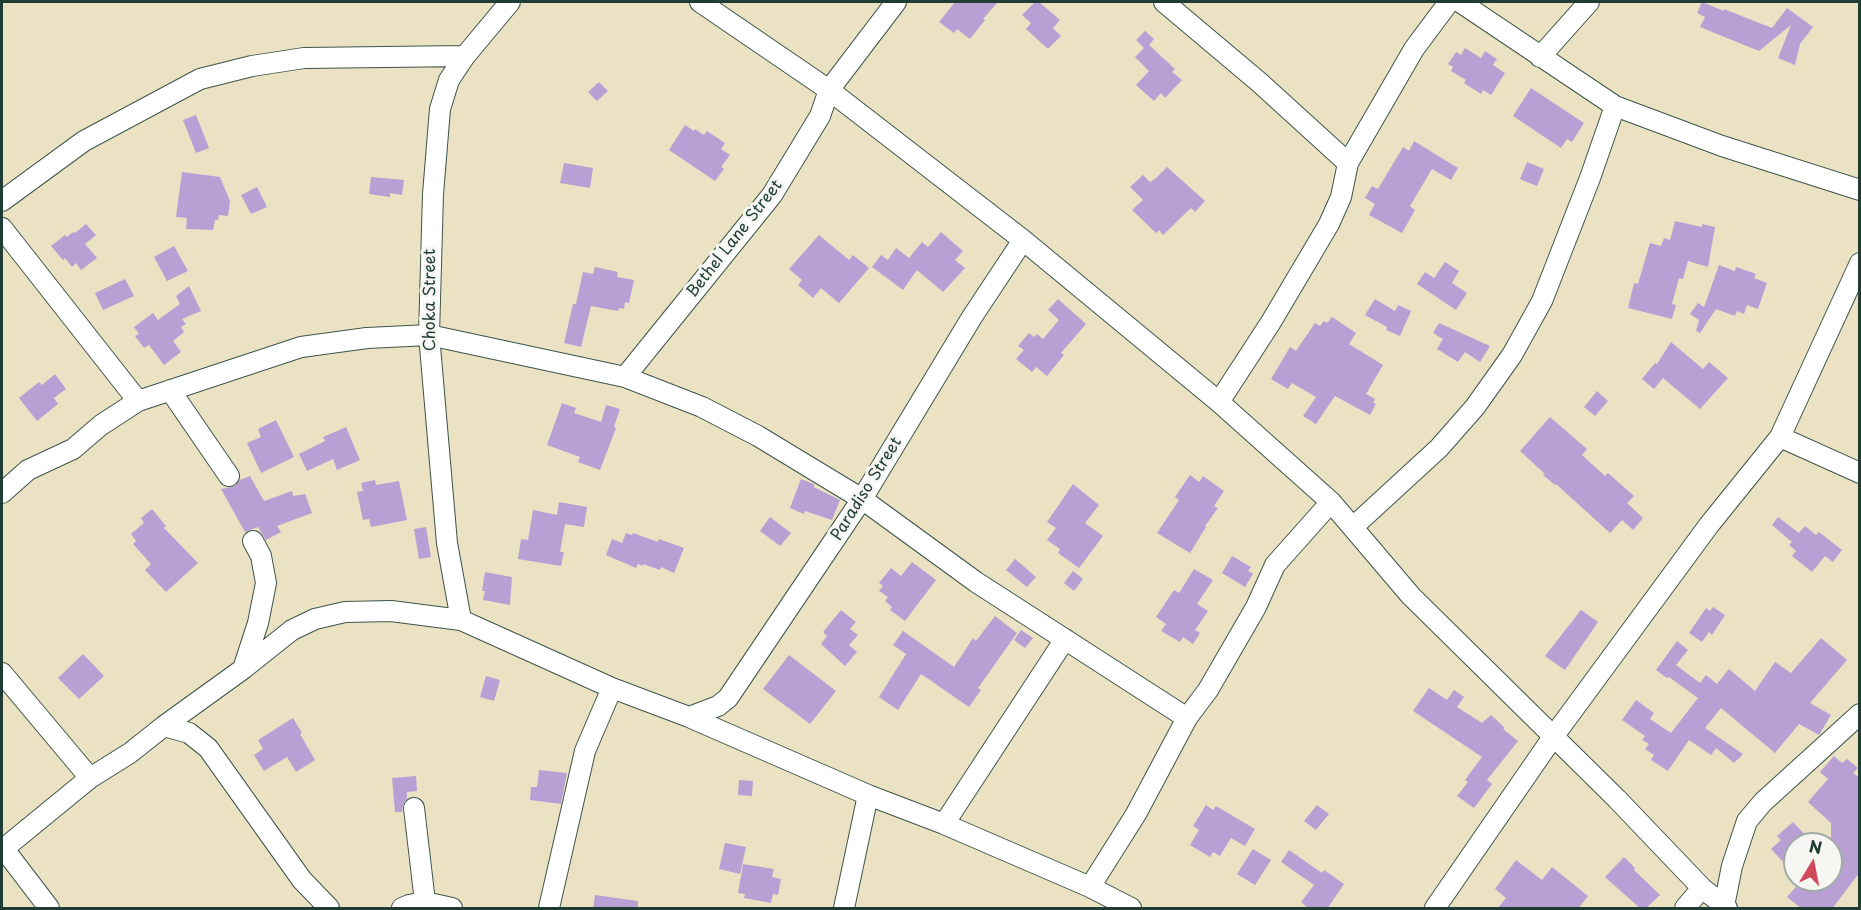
<!DOCTYPE html>
<html>
<head>
<meta charset="utf-8">
<style>
  body { margin:0 }
  #map { position:relative; width:1861px; height:910px; overflow:hidden; background:#eae2c3; font-family:"Playpen Sans",sans-serif }
  canvas { display:block }
  .frame { position:absolute; inset:0; border:3px solid #1f3d34; pointer-events:none }
  .north { position:absolute; left:1783px; top:832px; width:60px; height:60px; box-sizing:border-box; background:#f6f6f2; border:2px solid #a0aca6; border-radius:50%; rotate:10deg; font-size:16px; font-weight:700; line-height:24px; text-align:center; color:#1f3d34 }
  .north::after { content:''; display:block; margin:auto; width:21px; height:27px; background:#d1495b; clip-path:polygon(50% 0,100% 100%,50% 72%,0 100%) }
</style>
</head>
<body>
<div id="map">
<canvas width="1861" height="910"></canvas>
<div class="frame"></div>
<div class="north">N</div>
</div>
<script>
const ctx = document.querySelector('canvas').getContext('2d');
ctx.lineJoin = 'round';
function fill(path, color) {
  ctx.fillStyle = color;
  ctx.fill(path, 'evenodd');
}
function toPath(rows) {
  const path = new Path2D();
  for (const r of rows) {
    path.moveTo(r[0], r[1]);
    for (let i = 2; i < r.length; i += 2) path.lineTo(r[i], r[i + 1]);
  }
  return path;
}
function strokePath(path, color, width, dash) {
  ctx.strokeStyle = color;
  ctx.lineWidth = width;
  ctx.lineCap = dash ? 'butt' : 'round';
  ctx.setLineDash(dash || []);
  ctx.stroke(path);
}
function drawText(font, color, halo, rows, align = 'center') {
  ctx.font = font + ' "Playpen Sans",sans-serif';
  ctx.lineWidth = 6;
  ctx.setLineDash([]);
  ctx.textBaseline = 'middle';
  ctx.strokeStyle = halo;
  ctx.fillStyle = color;
  for (const [text, x, y, turn = 0] of rows) {
    ctx.save();
    ctx.translate(x, y);
    ctx.rotate((+turn || 0) * Math.PI / 180);
    ctx.textAlign = isNaN(turn) ? turn : align;
    if (halo) ctx.strokeText(text, 0, 0);
    ctx.fillText(text, 0, 0);
    ctx.restore();
  }
}
fill(toPath([
  [955,2,998,2,983,19,985,20,970,39,957,29,954,33,939,22],
  [1035,2,1039,2,1060,20,1053,28,1061,36,1048,49,1026,29,1031,23,1022,15],
  [1702,2,1724,11,1724,9,1772,28,1787,8,1813,27,1800,44,1795,65,1778,58,1791,25,1759,51,1700,27,1705,17,1697,13],
  [1145,31,1154,39,1149,45,1175,69,1172,72,1182,80,1165,98,1161,93,1154,101,1136,85,1149,71,1135,57,1144,48,1136,40],
  [1465,48,1481,58,1485,51,1497,59,1493,65,1505,73,1491,95,1483,90,1481,94,1464,83,1466,80,1451,71,1453,67,1448,64,1456,52,1461,55],
  [599,82,608,91,597,101,588,92],
  [1531,88,1584,123,1572,142,1567,139,1561,148,1513,116],
  [196,115,209,148,196,153,183,120],
  [685,125,694,131,695,129,704,135,707,131,725,143,721,149,730,155,721,167,724,169,715,181,669,150],
  [1414,141,1458,168,1451,180,1432,169,1410,206,1415,210,1402,233,1369,215,1375,204,1365,198,1372,186,1378,189,1403,147,1409,151],
  [1527,162,1544,169,1537,186,1520,179],
  [564,163,593,168,590,188,560,183],
  [1167,167,1205,201,1195,212,1191,208,1163,235,1159,230,1156,233,1132,210,1143,200,1130,187,1143,175,1150,182,1155,179],
  [182,172,220,177,230,201,228,216,219,215,218,220,215,220,213,230,186,229,187,218,176,217],
  [371,177,404,180,402,195,390,193,390,197,369,194],
  [257,187,267,207,251,214,241,195],
  [1675,221,1702,227,1702,224,1715,227,1708,267,1688,261,1683,279,1679,278,1672,304,1676,305,1672,319,1628,308,1634,283,1638,284,1650,243,1661,246,1664,238,1670,240],
  [86,224,96,235,85,244,97,258,81,270,76,263,72,267,65,258,63,260,51,246,65,235,67,237,73,232,75,233],
  [941,232,963,251,955,260,965,268,943,292,917,270,903,290,872,267,881,255,888,260,896,248,909,258,922,242,928,247],
  [819,235,849,260,853,255,869,268,839,303,821,288,813,298,798,285,802,280,789,269],
  [174,246,188,271,167,281,154,257],
  [1445,262,1459,271,1452,283,1467,293,1456,310,1417,284,1425,272,1434,278],
  [1719,265,1735,271,1736,267,1756,274,1754,278,1767,283,1758,309,1747,305,1744,314,1737,311,1735,316,1716,309,1700,333,1696,331,1699,320,1690,314,1698,303,1704,307],
  [595,267,618,272,617,277,634,280,629,303,625,302,624,309,619,308,618,311,591,306,581,347,564,343,573,304,576,304,583,272,593,274],
  [125,279,134,296,103,310,95,293],
  [189,286,201,311,182,319,186,324,181,327,184,332,173,341,181,352,164,365,149,345,144,348,135,336,139,334,134,327,153,313,158,320,180,304,176,296],
  [1058,299,1086,324,1061,353,1064,355,1047,376,1036,367,1032,372,1016,359,1024,350,1018,346,1029,333,1034,337,1037,334,1043,339,1059,320,1048,310],
  [1375,299,1395,311,1398,305,1411,311,1400,336,1386,330,1387,327,1365,315],
  [1332,317,1356,333,1349,344,1383,365,1366,394,1375,399,1373,403,1376,404,1370,415,1335,396,1316,424,1303,416,1316,397,1292,383,1288,389,1271,379,1290,347,1296,351,1315,323,1320,326,1324,321,1327,323],
  [1439,323,1490,346,1480,362,1465,352,1458,362,1437,349,1443,339,1433,333],
  [1671,342,1703,369,1709,362,1728,378,1700,409,1663,378,1654,389,1642,379,1655,363,1657,364],
  [55,374,66,389,54,398,58,404,37,421,19,398,39,382,42,385],
  [1597,391,1608,401,1595,416,1584,407],
  [562,403,576,408,574,413,601,422,606,405,620,409,614,427,616,428,600,470,578,462,580,457,547,445],
  [1550,417,1587,449,1582,455,1605,476,1608,473,1634,496,1627,503,1643,518,1633,530,1622,520,1610,533,1556,484,1555,485,1543,475,1545,474,1520,451],
  [276,420,294,457,261,473,247,443,261,437,258,429],
  [346,427,360,460,337,470,333,459,307,471,299,454,325,441,323,437],
  [1190,475,1199,482,1203,476,1224,491,1214,506,1218,508,1205,526,1206,527,1190,553,1157,533,1179,500,1175,497],
  [250,476,264,501,292,491,293,496,305,494,312,513,277,526,281,532,266,540,258,527,245,532,221,489,235,486,240,480],
  [801,479,814,484,814,487,840,500,832,520,805,511,804,514,790,508],
  [375,480,376,485,399,481,407,520,371,527,369,519,363,520,357,492,363,491,361,483],
  [1073,484,1099,505,1085,523,1103,536,1079,568,1058,553,1060,549,1047,540,1056,528,1047,522],
  [559,502,587,507,584,527,565,524,560,552,564,552,561,566,518,559,521,539,528,540,533,510,557,515],
  [152,509,166,526,164,528,198,563,166,592,145,570,151,564,133,544,136,541,131,534,144,523,141,518],
  [770,517,791,533,780,546,760,531],
  [1778,517,1799,533,1805,526,1816,535,1819,532,1842,550,1833,562,1825,556,1812,572,1792,556,1796,551,1789,545,1792,542,1772,525],
  [426,527,431,557,419,559,414,529],
  [626,533,632,535,633,533,658,542,659,539,684,548,674,573,661,567,660,570,643,564,643,566,638,564,636,568,606,555,612,539,622,543],
  [1232,556,1251,567,1248,571,1253,574,1245,587,1222,573],
  [1015,559,1036,577,1027,587,1006,570],
  [912,562,936,580,905,621,890,610,892,607,885,601,888,597,879,591,883,586,879,583,891,568,901,576],
  [1194,569,1213,580,1197,604,1208,611,1195,630,1200,633,1193,644,1183,637,1180,642,1161,631,1166,624,1156,617,1174,590,1179,593],
  [1073,571,1083,579,1074,591,1064,583],
  [485,572,512,577,510,605,483,600,485,591,482,591],
  [1713,607,1725,615,1712,635,1709,632,1702,642,1689,633,1706,608,1710,611],
  [841,610,856,622,850,629,858,635,849,645,857,652,845,666,821,644,827,636,823,632],
  [1581,610,1598,622,1565,670,1545,656],
  [995,616,1017,633,978,688,981,690,969,707,921,674,898,710,879,697,906,654,893,645,903,631,954,667,973,638,976,641],
  [1021,630,1033,638,1025,648,1014,640],
  [1821,638,1847,660,1810,703,1831,715,1819,735,1799,724,1775,753,1721,708,1705,728,1743,754,1734,763,1716,748,1711,755,1689,740,1668,771,1651,760,1654,755,1645,749,1649,744,1642,740,1645,736,1622,720,1636,700,1654,713,1650,719,1671,733,1698,698,1669,677,1667,678,1656,670,1677,641,1688,650,1676,665,1700,683,1706,675,1717,684,1729,669,1755,691,1775,662,1791,673],
  [83,654,104,676,79,699,58,678],
  [789,655,836,691,810,724,763,689],
  [486,676,500,680,494,701,480,697],
  [1429,688,1447,700,1454,690,1464,697,1457,707,1482,723,1491,715,1505,728,1503,729,1518,741,1487,780,1492,784,1474,808,1457,796,1468,782,1465,780,1482,757,1413,711],
  [293,718,302,733,300,734,315,760,296,772,287,757,264,771,254,755,263,749,258,740],
  [1834,756,1842,763,1847,759,1858,768,1853,773,1860,778,1860,872,1832,909,1802,909,1787,897,1802,880,1831,880,1831,823,1808,802,1828,779,1820,772],
  [539,770,567,773,561,804,530,800,531,787,537,787],
  [416,776,417,791,407,792,407,798,403,804,402,812,395,812,392,778],
  [739,780,753,781,752,796,738,795],
  [1206,805,1213,810,1216,806,1255,829,1245,846,1231,838,1220,856,1213,852,1210,857,1190,845,1199,830,1193,826],
  [1317,805,1329,814,1316,830,1304,821],
  [1793,822,1814,844,1795,844,1795,859,1787,866,1771,849,1781,840,1777,836],
  [725,843,746,847,740,874,719,869],
  [1253,849,1271,860,1255,885,1237,874],
  [1289,850,1322,873,1324,870,1344,884,1327,909,1309,909,1301,902,1314,885,1281,862],
  [1624,857,1635,868,1634,870,1660,895,1645,909,1641,909,1605,877],
  [1516,860,1542,880,1552,867,1588,896,1578,909,1497,909,1506,898,1495,889],
  [743,864,774,869,772,877,781,879,778,895,773,894,771,903,744,898,745,894,738,893],
  [595,895,638,901,638,909,593,909]
]), '#b8a0d4');
const minor = toPath([
  [700,2,829,90,1023,240,1219,402,1331,502,1411,596,1617,799,1702,888,1727,908],
  [1164,2,1259,82,1348,163,1341,197,1329,224,1271,322,1219,402],
  [1460,2,1615,106,1722,146,1860,190],
  [1540,57,1589,2],
  [1348,163,1414,49,1449,2],
  [2,201,84,141,200,79,252,66,304,58,465,56],
  [2,228,138,401],
  [625,377,772,195,820,116,829,90,896,2],
  [170,390,229,476],
  [1780,437,1860,473],
  [2,493,28,470,73,449,101,425,138,401,301,347,367,338,429,335,625,377,702,407,758,436,862,499,976,582,1187,718],
  [1353,527,1439,448,1475,407,1512,355,1542,301,1590,178,1615,106],
  [461,620,447,543,429,335,433,194,440,109,449,80,465,56,510,2],
  [243,669,258,623,266,583,261,556,253,541],
  [2,673,90,778],
  [689,717,718,706,728,698,862,499,972,317,1023,240],
  [164,726,189,733,208,748,302,880,329,908],
  [414,808,425,902],
  [944,824,1065,639],
  [4,849,49,908],
  [2,850,90,778,130,753,164,726,243,669,292,630,315,619,345,612,391,611,461,620,612,688,689,717,868,795,944,824,1090,887,1131,908],
  [1090,887,1136,814,1187,718,1208,690,1256,607,1275,565,1331,502],
  [1724,906,1732,866,1747,821,1763,802,1860,714],
  [402,908,409,905,425,902,452,908],
  [549,908,585,751,612,688],
  [844,908,868,795],
  [1435,908,1553,737,1709,525,1780,437,1860,263],
  [1685,908,1702,888]
]);
strokePath(minor, '#3d5649', 22);
strokePath(minor, '#fff', 20);
drawText('16px', '#1f3d34', '#f6f6f2', [
  ["Bethel Lane Street",735,239,-52],
  ["Choka Street",431,300,-90],
  ["Paradiso Street",867,489,-58]
]);
</script>
</body>
</html>
